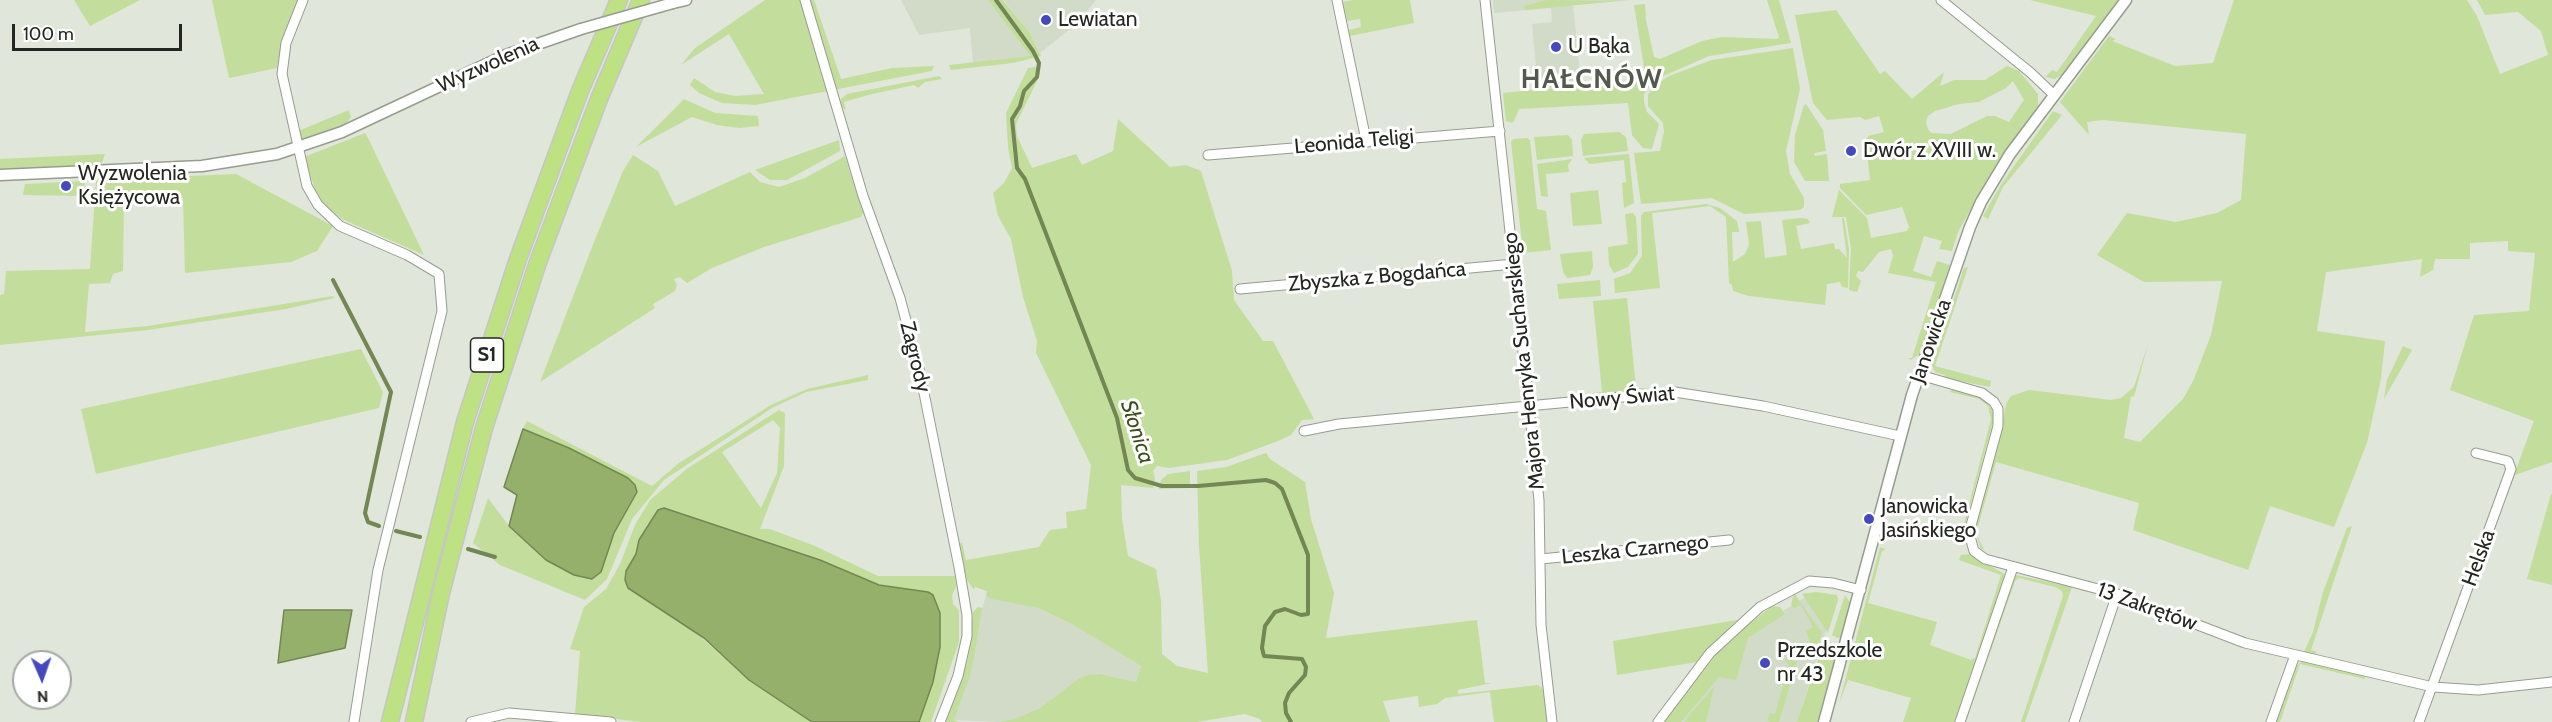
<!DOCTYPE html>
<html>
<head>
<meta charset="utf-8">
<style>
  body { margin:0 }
  #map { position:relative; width:2552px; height:722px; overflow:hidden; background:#e0e6d9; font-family:Cabin,sans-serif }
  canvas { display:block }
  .north { position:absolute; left:12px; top:650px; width:60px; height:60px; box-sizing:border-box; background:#fff; border:2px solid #a7a8a6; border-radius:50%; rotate:178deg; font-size:16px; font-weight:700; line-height:24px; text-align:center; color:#242621 }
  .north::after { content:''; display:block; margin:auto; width:21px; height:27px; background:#4649be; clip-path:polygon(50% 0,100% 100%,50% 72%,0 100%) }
  .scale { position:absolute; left:12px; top:24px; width:170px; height:27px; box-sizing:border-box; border:3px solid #242621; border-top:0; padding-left:8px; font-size:18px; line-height:21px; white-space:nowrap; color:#242621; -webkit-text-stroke:4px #fff; paint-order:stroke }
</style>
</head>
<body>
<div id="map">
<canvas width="2552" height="722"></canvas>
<div class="north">N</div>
<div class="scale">100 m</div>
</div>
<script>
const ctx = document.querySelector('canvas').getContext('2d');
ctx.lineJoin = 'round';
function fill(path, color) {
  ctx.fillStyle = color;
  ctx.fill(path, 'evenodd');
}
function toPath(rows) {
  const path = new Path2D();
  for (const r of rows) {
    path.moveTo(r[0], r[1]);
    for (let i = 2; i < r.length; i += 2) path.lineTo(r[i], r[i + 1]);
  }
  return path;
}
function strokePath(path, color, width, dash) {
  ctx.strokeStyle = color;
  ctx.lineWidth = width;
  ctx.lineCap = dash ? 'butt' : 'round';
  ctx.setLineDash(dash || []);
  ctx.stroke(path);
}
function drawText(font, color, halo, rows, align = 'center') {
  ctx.font = font + ' Cabin,sans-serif';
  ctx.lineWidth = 6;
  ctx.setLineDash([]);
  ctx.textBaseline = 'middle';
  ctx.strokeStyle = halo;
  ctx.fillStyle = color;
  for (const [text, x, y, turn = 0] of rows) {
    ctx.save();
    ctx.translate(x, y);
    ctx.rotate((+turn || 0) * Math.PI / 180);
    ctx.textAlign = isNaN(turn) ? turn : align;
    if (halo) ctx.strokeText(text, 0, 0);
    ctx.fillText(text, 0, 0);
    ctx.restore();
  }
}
fill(toPath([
  [901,0,988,0,1030,56,973,64,970,28,919,35],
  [1004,0,1096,0,1075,25,1040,53,1030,33],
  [1493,0,1629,0,1573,5,1581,84,1538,89,1532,24,1552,22,1551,8,1494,13],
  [986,596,1038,608,1070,623,1141,666,1136,682,1101,674,1078,679,1040,708,1014,719,998,722,954,720,970,677,979,618],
  [1804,598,1836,600,1797,722,1669,722,1679,704,1768,620]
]), '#d2dbc8');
fill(toPath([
  [74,0,140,0,90,26],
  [212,0,298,0,282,40,277,68,229,78],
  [765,0,814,0,841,79,892,68,934,66,932,71,755,105,722,103,699,93,690,85,694,78,715,92,735,96,764,94,729,34,681,65,695,48],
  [988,0,1003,0,1030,33,1041,56,1013,63,951,70,949,65,1030,56],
  [1353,0,1410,0,1414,23,1350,36,1349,30,1361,27,1360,19,1347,21,1343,2],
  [1546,0,1602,1,1629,0,1525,10,1524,6],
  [1767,0,1779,0,1791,43,1709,56,1654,80,1644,94,1644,102,1647,112,1659,124,1652,149,1643,148,1632,135,1628,103,1519,109,1514,121,1512,123,1506,121,1503,93,1646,79,1634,5,1645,4,1646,20,1654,57,1660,59,1702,41,1722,37,1777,39,1779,37],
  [2030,0,2120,0,2063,74,2055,79,2045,77,2052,70,2057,72,2096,16],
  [2234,0,2467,0,2477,16,2500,74,2548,55,2541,31,2518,12,2485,15,2477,0,2552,0,2552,462,2515,475,2498,518,2534,421,2450,390,2474,315,2529,311,2535,253,2508,251,2508,241,2470,243,2470,259,2435,259,2433,270,2420,277,2422,259,2326,272,2317,331,2385,341,2381,379,2367,443,2334,527,2270,506,2248,570,2133,530,2139,503,1996,462,1976,534,1984,549,1981,549,1975,530,2002,427,2006,404,2011,396,2029,390,2111,400,2121,398,2134,387,2148,344,2134,397,2131,396,2124,438,2140,442,2183,399,2193,381,2211,335,2222,281,2144,282,2097,255,2127,213,2176,222,2217,213,2241,200,2246,134,2103,120,2087,122,2089,135,2060,102,2109,36,2116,39,2112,41,2175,66,2213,63],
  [1836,10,1880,74,1885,71,1912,99,1944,72,1940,86,1954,80,1985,80,2007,66,2019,71,2038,94,2038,106,1988,179,1958,232,1952,251,1939,249,1942,241,1924,236,1913,271,1931,277,1937,261,1950,265,1923,345,1919,354,1911,360,1908,358,1912,358,1936,282,1888,273,1893,256,1891,249,1879,252,1863,272,1858,271,1856,276,1861,281,1857,292,1849,290,1851,249,1846,217,1832,217,1839,190,1867,218,1871,238,1907,231,1909,227,1902,207,1866,215,1840,188,1840,184,1870,180,1866,144,1868,136,1884,132,1879,116,1865,120,1860,117,1827,120,1813,103,1795,15],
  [2013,81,2024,100,2009,122,1995,116,1987,116,1951,134,1931,133,1928,129,1926,123,1928,116,1935,111,1959,104,1979,102,2006,88],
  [1793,48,1800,89,1786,151,1790,174,1804,198,1804,207,1800,210,1744,214,1712,198,1641,204,1634,153,1660,151,1664,131,1663,123,1648,106,1648,95,1653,86,1669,76,1712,60],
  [1041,66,1039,77,1016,124,1017,136,1032,168,1076,154,1082,165,1113,151,1118,119,1170,167,1186,165,1201,171,1232,271,1234,300,1263,341,1273,341,1314,419,1302,420,1291,435,1278,441,1227,460,1169,468,1157,466,1153,471,1155,479,1153,488,1121,485,1122,519,1128,556,1156,569,1161,601,1162,654,1177,666,1208,673,1199,547,1197,471,1226,467,1266,453,1270,459,1305,482,1311,519,1334,593,1326,638,1477,620,1485,683,1492,683,1458,690,1458,694,1538,685,1544,690,1548,722,1494,722,1490,692,1445,698,1437,704,1419,707,1418,696,1383,701,1390,722,1262,722,1260,719,1245,714,1197,722,998,722,1014,719,1040,708,1078,679,1089,675,1101,674,1136,682,1141,666,1070,623,1038,608,992,599,986,596,987,591,975,587,974,590,967,580,959,545,962,542,966,560,1039,547,1050,530,1067,528,1066,512,1086,509,1091,465,1036,353,1037,341,1023,297,1011,239,998,216,993,193,1004,183,1012,168,1008,147,1006,113,1028,68],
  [939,76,942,79,925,82,918,88,914,85,868,95,844,102,846,110,841,107,841,99,847,94],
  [684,99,715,113,758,116,759,126,739,128,717,125,692,117,636,147],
  [1806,104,1823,130,1826,151,1814,153,1815,156,1827,154,1829,181,1805,181,1794,162,1795,135,1804,105],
  [349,110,351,117,346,124,300,141,296,132],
  [2053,111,2062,115,2003,187,1988,219,1983,216,2002,183],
  [1619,132,1626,137,1628,151,1583,156,1581,140,1584,134],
  [365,133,368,138,424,255,342,219,323,203,315,189,304,157],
  [1568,135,1572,140,1573,156,1537,160,1534,137],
  [1527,138,1530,140,1537,209,1546,211,1551,250,1523,253,1511,142,1513,139],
  [839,140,840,151,787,180,770,180,755,170],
  [105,154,102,163,96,166,0,170,0,159],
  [1629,154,1634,203,1624,208,1622,183,1626,182,1624,160,1590,164,1584,158],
  [633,155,658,171,675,206,750,172,760,182,779,187,805,178,845,156,863,213,861,217,764,247,712,268,687,283,680,277,674,279,677,285,675,291,653,304,655,308,540,382,594,242,623,171],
  [1572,159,1568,165,1569,172,1546,174,1548,197,1541,196,1537,164],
  [236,174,333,226,317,251,291,262,185,273,183,198,124,198,123,271,113,274,110,283,89,284,85,332,148,326,333,296,334,298,286,309,148,330,0,345,0,295,4,294,6,271,90,269,96,180],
  [85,181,84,196,23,195,25,184],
  [1598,190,1602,224,1573,226,1570,193],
  [1706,204,1720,208,1737,221,1739,232,1732,232,1733,262,1745,254,1749,245,1746,222,1761,221,1765,258,1787,255,1782,220,1801,218,1808,219,1810,223,1796,226,1801,249,1834,243,1835,249,1839,249,1847,258,1842,218,1844,218,1849,249,1848,288,1842,287,1840,282,1827,284,1825,305,1749,296,1733,291,1732,285,1729,283,1726,217,1710,206,1652,213,1660,288,1615,293,1614,279,1630,273,1642,256,1641,216,1644,212],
  [1633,213,1636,217,1638,254,1628,267,1614,273,1609,265,1608,247,1628,244,1625,214],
  [1592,251,1593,267,1590,275,1567,278,1563,272,1560,254],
  [1968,267,1935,366,1991,381,1990,387,1944,378,1945,375,1935,372,1932,365,1964,268],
  [1600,280,1601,296,1559,299,1557,284],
  [1627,298,1636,388,1650,388,1594,395,1593,393,1602,392,1593,301],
  [2403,346,2412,350,2384,399,2387,380],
  [361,349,383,392,379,408,96,474,81,409],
  [868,375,868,380,806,392,772,408,664,480,632,519,607,579,585,600,500,565,473,543,488,498,509,526,546,560,601,572,614,533,637,493,635,485,628,478,569,448,523,429,527,421,652,486,679,463,771,405,807,389],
  [1953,389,1982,398,1992,409,1994,418,1965,525,1964,542,1959,543,1991,419,1988,406,1979,399,1950,392],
  [779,410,785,413,784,466,760,529,770,529,815,546,878,576,955,576,956,587,952,595,953,604,959,610,959,642,931,722,919,722,933,682,901,589,879,585,820,560,664,508,639,540,636,554,626,571,749,680,812,722,641,722,575,714,580,651,570,649,584,607,606,589,620,564,635,525,650,500,688,468],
  [773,420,780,428,777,473,761,508,722,452],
  [1190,471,1190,488,1159,489,1161,480,1168,474],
  [2551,494,2552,494,2552,585,2527,579],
  [2352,526,2311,650,2317,652,2314,655,2306,653,2304,652,2313,632,2323,592,2347,528],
  [1880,547,1886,549,1882,551,1868,603,1937,622,1930,645,1971,660,1975,658,2001,575,1959,560,1961,555,1969,554,2006,575,1957,722,1903,722,1911,698,1848,680,1839,704],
  [2016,575,2072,587,2025,722,2021,722,2063,596,2062,591,2055,587,2019,578,2015,581,1966,722,1963,722,2014,576],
  [1816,592,1837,595,1838,600,1828,633,1802,594],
  [1794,593,1822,633,1811,660,1812,648,1806,631,1813,627,1801,605,1794,608,1791,605],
  [1845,595,1851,604,1842,637,1838,638,1832,635],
  [1772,606,1780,607,1785,614,1748,638,1736,680,1719,677,1681,722,1661,722,1725,643],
  [978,607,982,608,975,651,970,677,954,720,959,722,946,722,968,659,973,612],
  [1737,620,1697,662,1617,675,1613,641],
  [1825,639,1839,647,1817,722,1797,722],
  [1786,658,1797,662,1779,722,1770,722,1767,721,1770,713,1775,714,1789,664,1785,662],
  [2302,661,2365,675,2365,679,2300,664,2280,722,2276,722,2297,666],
  [1714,687,1706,722,1685,722,1689,715]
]), '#c3dd9d');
const water = toPath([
  [523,429,569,448,628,478,635,485,637,492,614,533,601,572,592,579,574,575,546,560,509,526,517,495,504,487,523,429],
  [664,508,820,560,879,585,928,592,933,595,940,613,940,647,933,682,919,722,812,722,749,680,704,638,628,588,625,580,626,571,636,554,639,540,658,510,664,508],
  [284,610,352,610,345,648,278,663,284,610]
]);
fill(water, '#95b06a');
strokePath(water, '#738754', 1.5);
strokePath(toPath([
  [996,0,1033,51,1039,63,1037,77,1024,91,1020,106,1012,119,1017,168,1025,179,1117,418,1128,470,1135,478,1162,486,1198,486,1266,480,1275,483,1282,489,1308,555,1308,614,1301,615,1285,609,1275,612,1265,626,1262,648,1264,656,1302,659,1306,667,1305,675,1289,693,1285,703,1286,713,1291,722],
  [333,280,391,392,365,513,368,522,379,526],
  [396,531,420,537],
  [468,549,495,557]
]), '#738754', 4);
const minor = toPath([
  [303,0,286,43,282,74,307,186,318,205,340,226,407,255,439,274,442,311,378,570,354,722],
  [805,0,863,196,900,298,920,373,959,567,967,615,967,636,958,676,940,722],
  [1337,0,1366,140],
  [1485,0,1539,500,1541,625,1552,722],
  [1941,0,2031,73,2054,95],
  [1208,155,1500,131],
  [1240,289,1514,264],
  [1920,375,1982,393,1994,402,1998,409,1998,426,1969,533,1974,551,1985,559,2117,594,2245,643,2433,687,2478,690,2552,682],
  [1304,431,1339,424,1675,392,1763,406,1900,436],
  [1541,559,1729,540],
  [471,722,509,713,611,722],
  [1658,722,1710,653,1760,607,1809,581,1833,583,1861,590],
  [1960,722,2013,567],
  [2074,722,2117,594],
  [2271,722,2295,655],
  [2419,722,2511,469,2508,461,2476,453]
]);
const tertiary = toPath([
  [673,3,686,0],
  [0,175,202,166,277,154,342,132,506,55,581,29],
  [1824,722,1912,395,1970,227,1981,202,2010,154,2126,0]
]);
const motorway = toPath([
  [390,722,465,422,518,259,580,91,619,0],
  [414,722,441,593,484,428,537,265,599,99,641,0]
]);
strokePath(minor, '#979c90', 11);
strokePath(tertiary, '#979c90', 13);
strokePath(motorway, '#c6c7c5', 19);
strokePath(minor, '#fff', 9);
strokePath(tertiary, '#fff', 10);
strokePath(motorway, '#bde183', 16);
const tertiaryBridge = toPath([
  [581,29,673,3]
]);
strokePath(tertiaryBridge, '#979c90', 13, []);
strokePath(tertiaryBridge, '#fff', 10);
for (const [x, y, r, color] of [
  [1046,20,6,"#4649be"],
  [1556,47,6,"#4649be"],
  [1851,151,6,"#4649be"],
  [66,186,6,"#4649be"],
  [1869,519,6,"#4649be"],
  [1765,663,6,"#4649be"]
]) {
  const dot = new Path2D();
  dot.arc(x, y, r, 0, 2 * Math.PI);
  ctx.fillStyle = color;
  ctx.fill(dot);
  strokePath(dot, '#fff', 2);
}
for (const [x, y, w] of [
  [487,355,33]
]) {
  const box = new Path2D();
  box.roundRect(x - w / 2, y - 17, w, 34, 4.5);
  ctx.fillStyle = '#fff';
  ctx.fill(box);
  strokePath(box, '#242621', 1.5);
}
drawText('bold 20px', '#242621', null, [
  ["S1",487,355]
]);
drawText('21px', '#242621', '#fff', [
  ["Lewiatan",1058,20],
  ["U Bąka",1568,47],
  ["Dwór z XVIII w.",1863,151],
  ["Wyzwolenia",78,174],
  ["Księżycowa",78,198],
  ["Janowicka",1881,507],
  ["Jasińskiego",1881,531],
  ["Przedszkole",1777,651],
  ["nr 43",1777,675]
], 'left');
drawText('21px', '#242621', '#fff', [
  ["Wyzwolenia",488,65,-24],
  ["Leonida Teligi",1354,142,-5],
  ["Zbyszka z Bogdańca",1377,277,-5],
  ["Janowicka",1931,341,-71],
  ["Zagrody",915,357,76],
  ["Majora Henryka Sucharskiego",1524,361,-96],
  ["Nowy Świat",1622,398,-5],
  ["Leszka Czarnego",1635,550,-6],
  ["Helska",2479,558,-70],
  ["13 Zakrętów",2147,607,20]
]);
drawText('italic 22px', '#3c4e1b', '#fff', [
  ["Słonica",1137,432,72]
]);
ctx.letterSpacing = '1.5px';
drawText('bold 27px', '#54594e', '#fff', [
  ["HAŁCNÓW",1592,80]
]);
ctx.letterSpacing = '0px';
</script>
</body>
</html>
